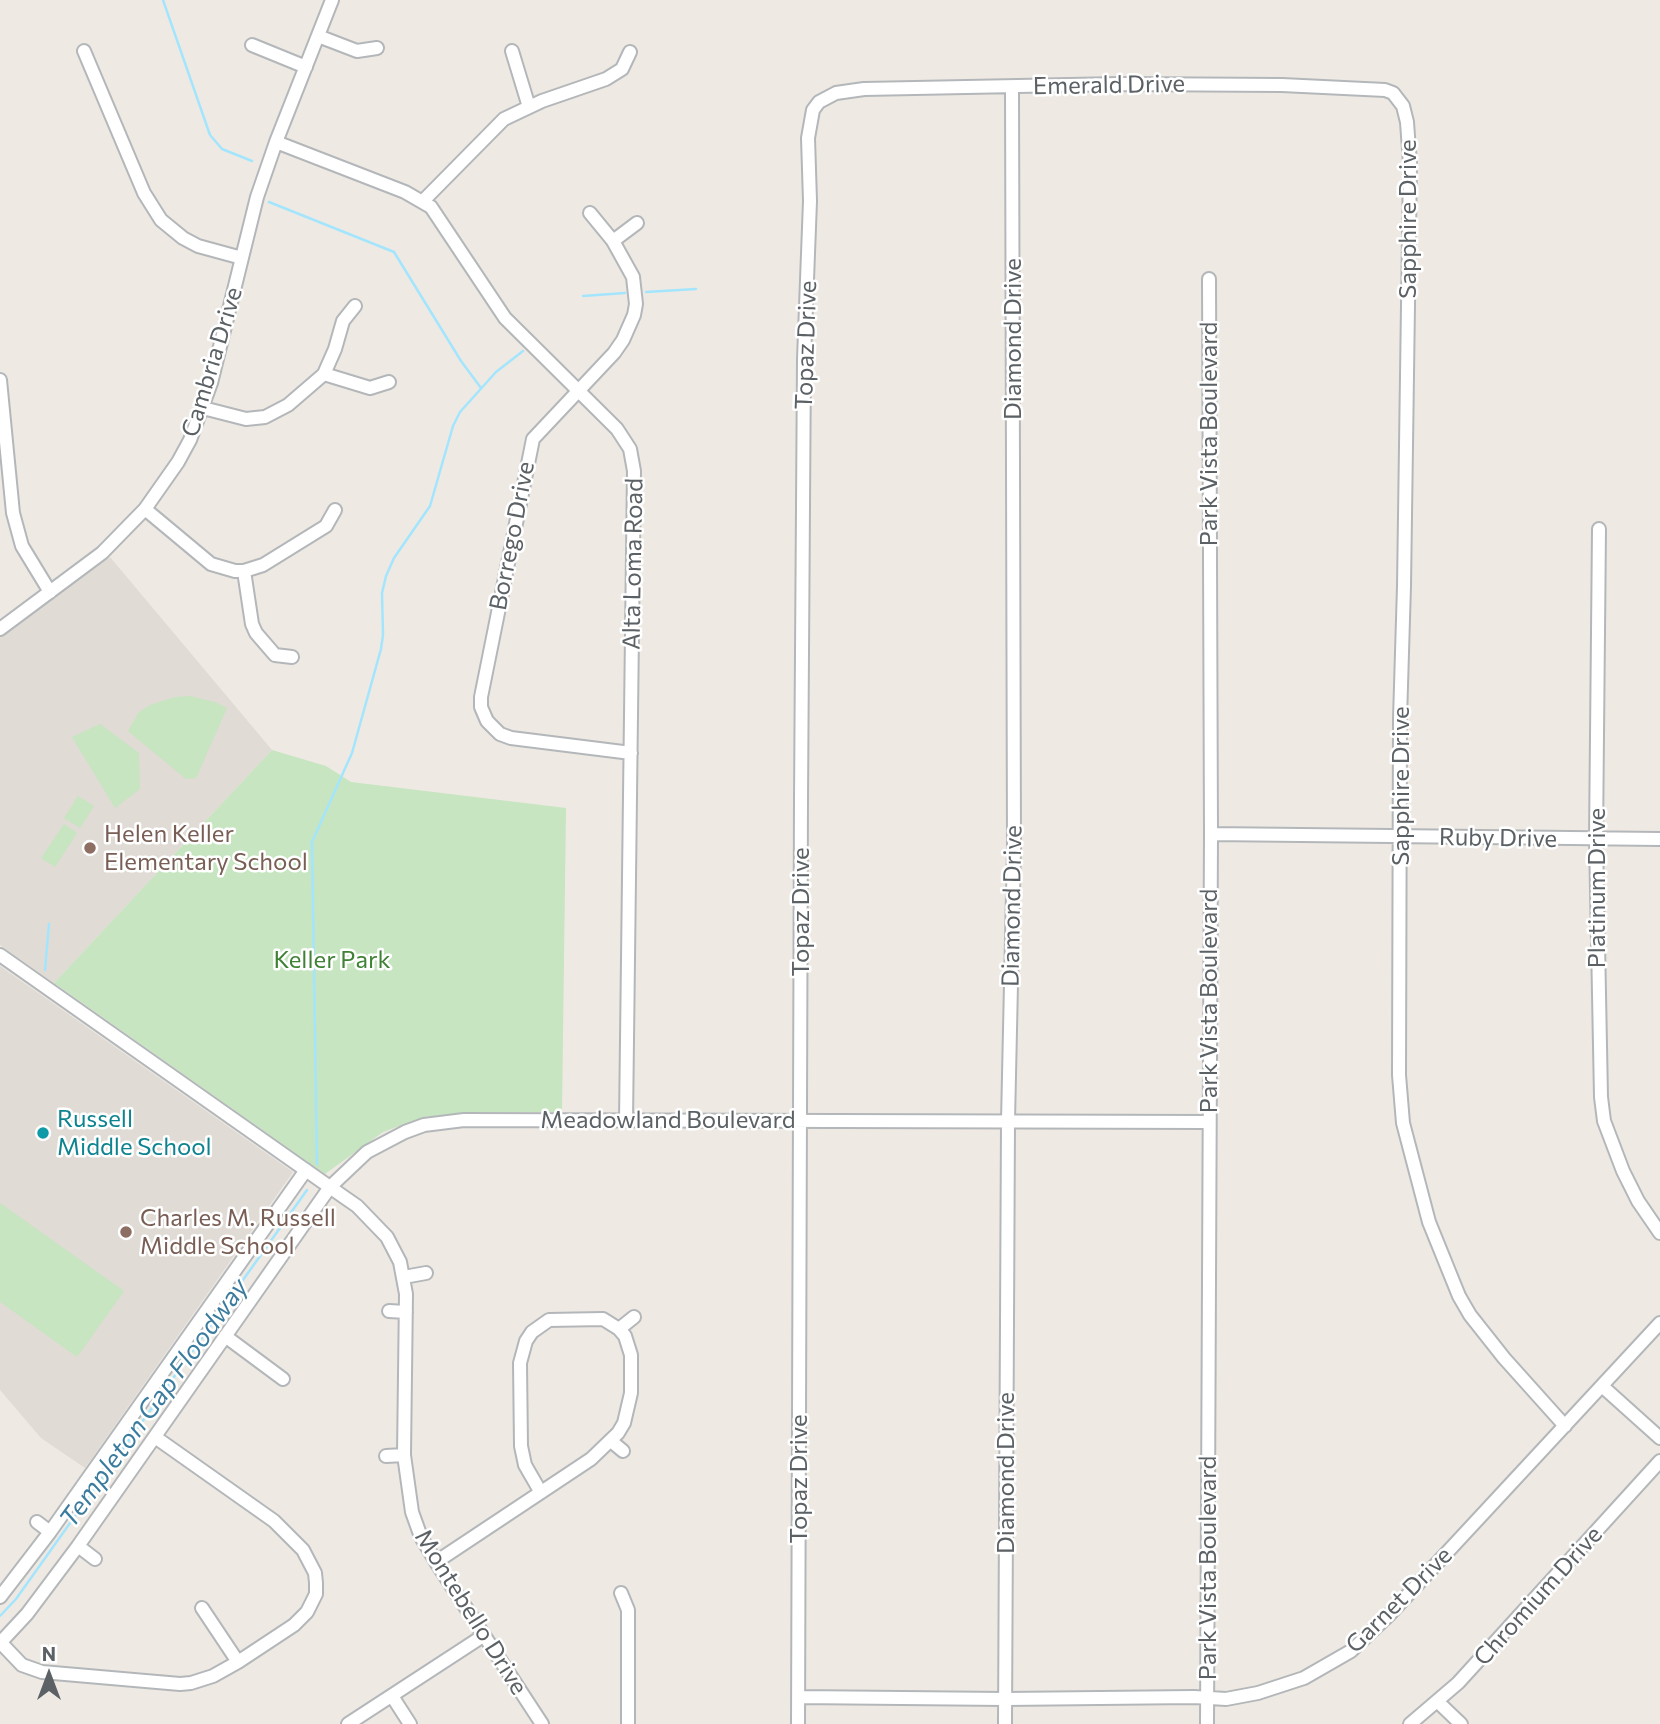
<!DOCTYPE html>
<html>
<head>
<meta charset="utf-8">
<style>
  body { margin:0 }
  #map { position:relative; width:1660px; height:1724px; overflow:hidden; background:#eeeae3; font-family:Commissioner,sans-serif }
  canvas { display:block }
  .north { position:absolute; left:14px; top:1640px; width:70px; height:70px; -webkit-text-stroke:5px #fff; paint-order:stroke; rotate:0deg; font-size:19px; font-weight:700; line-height:28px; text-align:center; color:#5b6164 }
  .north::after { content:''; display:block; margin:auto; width:24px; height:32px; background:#5b6164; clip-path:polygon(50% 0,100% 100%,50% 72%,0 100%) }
</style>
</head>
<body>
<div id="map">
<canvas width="1660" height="1724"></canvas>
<div class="north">N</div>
</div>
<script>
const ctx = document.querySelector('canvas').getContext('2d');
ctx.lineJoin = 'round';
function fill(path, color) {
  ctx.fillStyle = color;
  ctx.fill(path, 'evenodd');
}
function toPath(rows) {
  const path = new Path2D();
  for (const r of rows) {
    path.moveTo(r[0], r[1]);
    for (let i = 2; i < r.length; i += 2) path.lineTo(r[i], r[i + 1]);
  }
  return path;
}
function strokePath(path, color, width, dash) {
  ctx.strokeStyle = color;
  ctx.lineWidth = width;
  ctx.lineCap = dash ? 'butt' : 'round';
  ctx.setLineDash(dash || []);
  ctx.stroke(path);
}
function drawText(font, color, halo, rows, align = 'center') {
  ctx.font = font + ' Commissioner,sans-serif';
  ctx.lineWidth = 5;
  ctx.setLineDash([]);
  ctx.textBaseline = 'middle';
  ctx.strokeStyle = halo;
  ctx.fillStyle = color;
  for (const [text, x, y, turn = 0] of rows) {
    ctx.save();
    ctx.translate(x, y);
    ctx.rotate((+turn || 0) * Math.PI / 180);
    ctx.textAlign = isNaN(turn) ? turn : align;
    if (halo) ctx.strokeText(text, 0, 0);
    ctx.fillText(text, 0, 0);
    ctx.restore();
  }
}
fill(toPath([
  [110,557,272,750,54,983,0,945,0,637],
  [0,966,293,1172,85,1468,41,1438,0,1390]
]), '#e0dbd4');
fill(toPath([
  [190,696,215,702,227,708,196,778,186,779,128,731,139,712,150,705,175,697],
  [100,724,139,753,140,789,115,808,72,737],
  [272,750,326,766,351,782,566,808,562,1112,473,1112,424,1117,383,1132,325,1174,54,983],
  [78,796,94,806,80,828,64,818],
  [64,824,77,833,55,867,41,858],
  [0,1203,124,1291,77,1357,0,1302]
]), '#c6e5c0');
strokePath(toPath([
  [163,0,210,135,222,149,252,161],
  [269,202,394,252,461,361,481,388],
  [646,292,696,289],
  [583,296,625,293],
  [45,970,49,924],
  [317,1164,312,842,352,753,381,649,383,635,382,593,386,576,394,558,430,506,453,426,460,412,496,372,523,351],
  [0,1616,16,1599,307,1190]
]), '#a4e5fe', 2.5);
const minor = toPath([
  [318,36,357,51,377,48],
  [252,45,306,67],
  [84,51,144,193,161,220,183,238,198,246,242,258],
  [512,51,529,107],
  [276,142,405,192,431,207,505,318,617,429,630,449,634,471,626,1121],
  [423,201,504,119,542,101,606,79,622,69,630,52],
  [590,213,613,241,633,277,636,304,634,315,623,340,614,353,533,439,481,697,481,707,487,721,500,734,511,738,631,753],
  [613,241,637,223],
  [324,374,370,388,389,382],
  [0,380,13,513,22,546,50,592],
  [203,408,246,419,265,417,288,405,324,374,335,349,343,321,355,306],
  [145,509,211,564,235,571,244,571,263,565,326,526,335,510],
  [1599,529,1596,839,1601,1097,1604,1121,1623,1171,1638,1201,1660,1233],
  [244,571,252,624,256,633,275,655,292,657],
  [0,629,102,553,145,509,178,462,190,440,211,383,257,197,276,142,332,0],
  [1211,834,1660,839],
  [0,955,344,1197,357,1206,387,1237,400,1262,406,1294,404,1455,412,1512,421,1537,436,1562,542,1724],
  [404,1277,426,1273],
  [389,1311,406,1312],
  [619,1329,634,1317],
  [225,1336,283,1379],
  [1602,1386,1660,1438],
  [611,1441,623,1451],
  [386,1456,404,1455],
  [37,1522,50,1532],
  [78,1546,95,1559],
  [436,1562,591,1459,618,1433,624,1423,631,1393,631,1355,625,1336,619,1329,603,1319,549,1320,532,1332,526,1341,520,1363,521,1446,525,1465,540,1491],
  [621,1593,628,1610,628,1724],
  [0,1597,50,1532,306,1170],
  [202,1608,238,1662],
  [0,1643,27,1614,78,1546,330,1187,367,1152,405,1132,424,1125,464,1120,1208,1122],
  [1,1643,22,1665,42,1672,180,1684,191,1683,213,1676,238,1662,294,1625,307,1612,316,1594,316,1583,315,1573,303,1550,274,1521,155,1437],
  [392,1696,410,1724],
  [798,1697,1005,1699,1194,1697,1226,1699,1258,1693,1304,1678,1351,1651,1389,1615,1660,1323],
  [1438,1702,1461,1724],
  [348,1724,483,1636],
  [798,1724,801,799,804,359,810,201,808,138,813,110,819,102,836,93,864,89,1120,84,1282,85,1385,90,1393,93,1403,106,1407,122,1410,164,1404,586,1400,719,1399,1075,1403,1123,1429,1222,1459,1296,1470,1315,1504,1358,1565,1426],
  [1005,1724,1008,1121,1014,847,1012,87],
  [1207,1724,1211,834,1209,279],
  [1410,1724,1458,1683,1660,1461]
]);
strokePath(minor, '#b4b7ba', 16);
strokePath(minor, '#fff', 12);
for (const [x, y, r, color] of [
  [90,848,7,"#8d6e63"],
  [43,1133,7,"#0f9aa8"],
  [126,1232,7,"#8d6e63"]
]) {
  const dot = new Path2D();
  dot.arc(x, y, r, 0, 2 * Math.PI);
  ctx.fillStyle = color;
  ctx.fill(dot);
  strokePath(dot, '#fff', 2.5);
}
drawText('24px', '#5b6164', '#fff', [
  ["Emerald Drive",1109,85,-1],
  ["Sapphire Drive",1408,219,-90],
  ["Diamond Drive",1013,339,-90],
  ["Topaz Drive",806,345,-88],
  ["Cambria Drive",212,362,-73],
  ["Park Vista Boulevard",1209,434,-90],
  ["Borrego Drive",512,536,-79],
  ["Alta Loma Road",633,564,-89],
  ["Sapphire Drive",1401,786,-90],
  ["Ruby Drive",1498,838,1],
  ["Platinum Drive",1597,888,-90],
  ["Diamond Drive",1012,906,-89],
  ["Topaz Drive",801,912,-90],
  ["Park Vista Boulevard",1209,1001,-90],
  ["Meadowland Boulevard",668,1120],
  ["Diamond Drive",1006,1473,-90],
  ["Topaz Drive",799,1479,-90],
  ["Park Vista Boulevard",1208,1568,-90],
  ["Chromium Drive",1538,1596,-48],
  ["Garnet Drive",1399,1600,-45],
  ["Montebello Drive",471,1612,58]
]);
drawText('24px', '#785e54', '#fff', [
  ["Helen Keller",104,834],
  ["Elementary School",104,862],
  ["Charles M. Russell",140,1218],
  ["Middle School",140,1246]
], 'left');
drawText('24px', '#3f8135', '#fff', [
  ["Keller Park",332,960]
]);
drawText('24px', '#0d838f', '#fff', [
  ["Russell",57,1119],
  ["Middle School",57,1147]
], 'left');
drawText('italic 26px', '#3b7c9e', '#fff', [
  ["Templeton Gap Floodway",154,1403,-54]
]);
</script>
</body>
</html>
